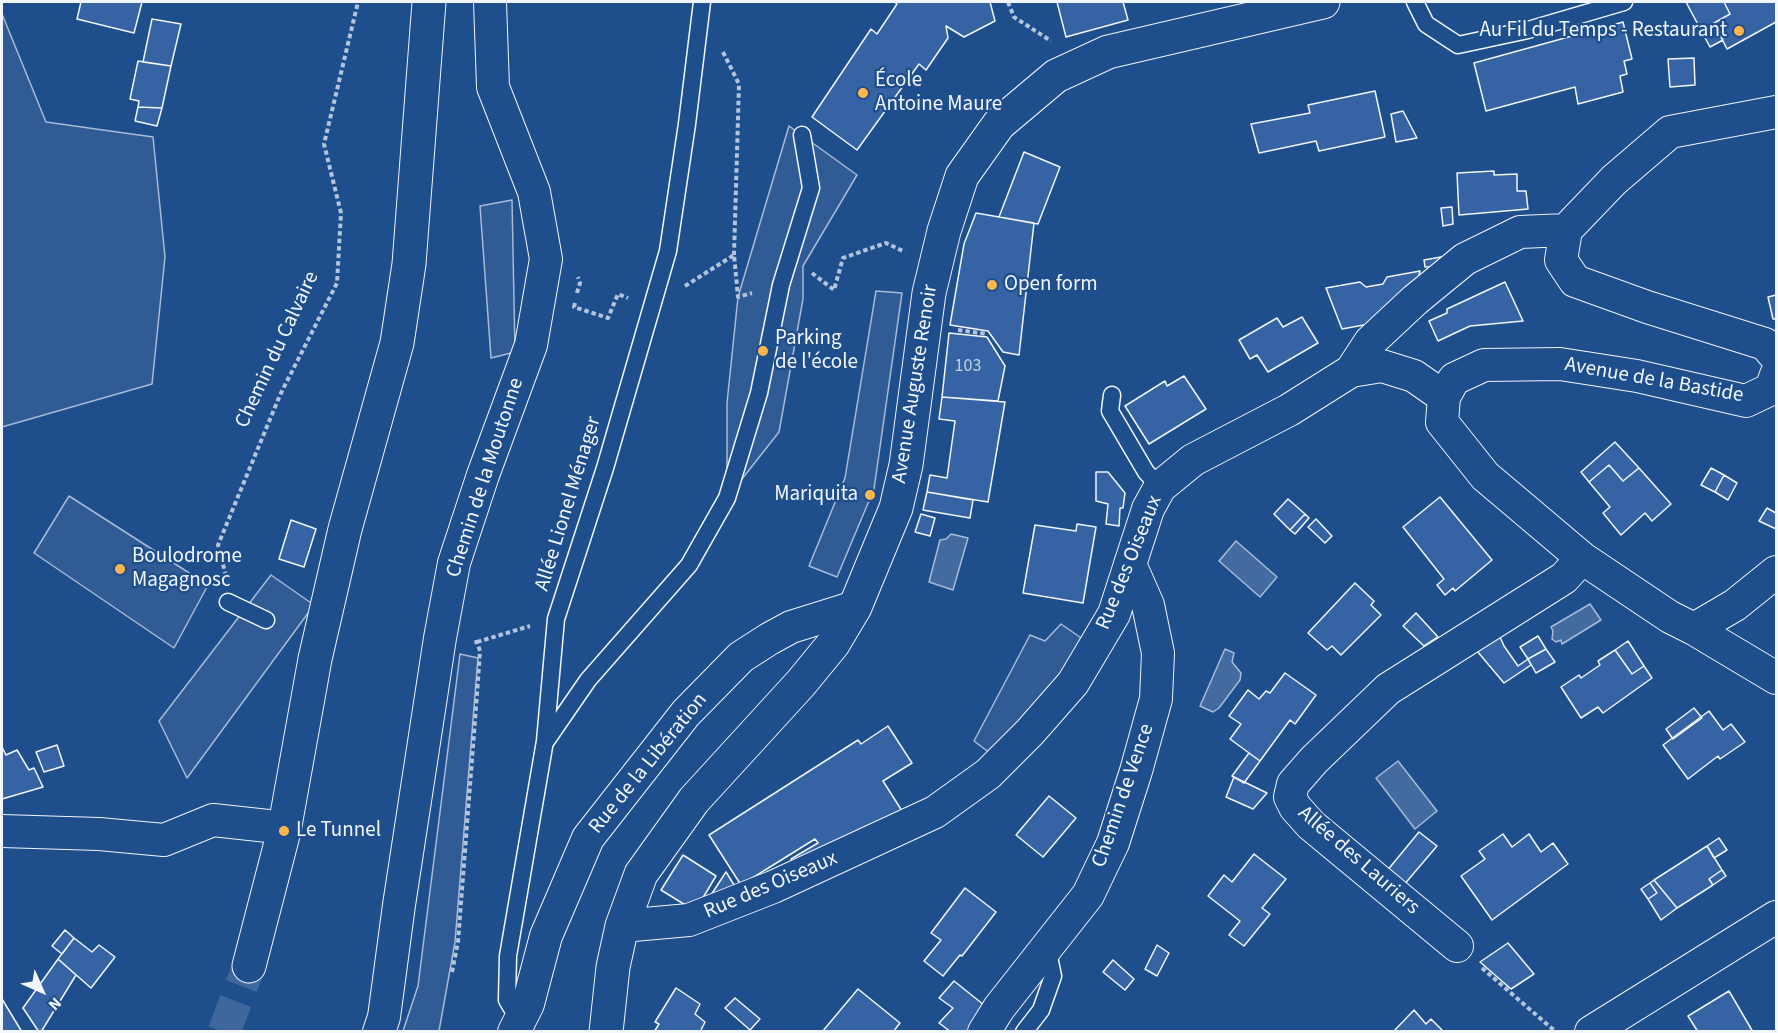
<!DOCTYPE html>
<html>
<head>
<meta charset="utf-8">
<style>
  body { margin:0 }
  #map { position:relative; width:1778px; height:1033px; overflow:hidden; background:#1f4e8c; font-family:"Source Sans 3",sans-serif }
  canvas { display:block }
  .frame { position:absolute; inset:0; border:3px solid #f2f6ff; pointer-events:none }
  .north { position:absolute; left:12px; top:961px; width:60px; height:60px; -webkit-text-stroke:4px #1f4e8c; paint-order:stroke; rotate:135deg; font-size:16px; font-weight:700; line-height:24px; text-align:center; color:#f2f6ff }
  .north::after { content:''; display:block; margin:auto; width:21px; height:27px; background:#f2f6ff; clip-path:polygon(50% 0,100% 100%,50% 72%,0 100%) }
</style>
</head>
<body>
<div id="map">
<canvas width="1778" height="1033"></canvas>
<div class="frame"></div>
<div class="north">N</div>
</div>
<script>
const ctx = document.querySelector('canvas').getContext('2d');
ctx.lineJoin = 'round';
function fill(path, color) {
  ctx.fillStyle = color;
  ctx.fill(path, 'evenodd');
}
function toPath(rows) {
  const path = new Path2D();
  for (const r of rows) {
    path.moveTo(r[0], r[1]);
    for (let i = 2; i < r.length; i += 2) path.lineTo(r[i], r[i + 1]);
  }
  return path;
}
function strokePath(path, color, width, dash) {
  ctx.strokeStyle = color;
  ctx.lineWidth = width;
  ctx.lineCap = dash ? 'butt' : 'round';
  ctx.setLineDash(dash || []);
  ctx.stroke(path);
}
function drawText(font, color, halo, rows, align = 'center') {
  ctx.font = font + ' "Source Sans 3",sans-serif';
  ctx.lineWidth = 4.5;
  ctx.setLineDash([]);
  ctx.textBaseline = 'middle';
  ctx.strokeStyle = halo;
  ctx.fillStyle = color;
  for (const [text, x, y, turn = 0] of rows) {
    ctx.save();
    ctx.translate(x, y);
    ctx.rotate((+turn || 0) * Math.PI / 180);
    ctx.textAlign = isNaN(turn) ? turn : align;
    if (halo) ctx.strokeText(text, 0, 0);
    ctx.fillText(text, 0, 0);
    ctx.restore();
  }
}
const built = toPath([
  [2,14,46,122,153,137,165,257,152,384,2,427,2,14],
  [789,126,857,175,803,266,803,299,779,432,727,498,727,403,738,297,789,126],
  [512,200,515,352,491,358,480,206,512,200],
  [876,291,902,293,874,489,837,577,809,566,845,478,876,291],
  [69,496,208,585,174,648,34,553,69,496],
  [271,575,314,605,187,778,159,721,271,575],
  [1061,624,1087,642,995,757,974,741,1030,635,1045,641,1061,624],
  [460,654,478,658,455,942,439,1031,403,1031,418,986,460,654]
]);
fill(built, '#305b95');
strokePath(built, '#a8bbd7', 1.5);
const water = toPath([
  [951,534,968,538,953,590,929,582,940,540,946,539,951,534],
  [1236,541,1277,577,1260,597,1219,561,1236,541],
  [1590,604,1601,620,1562,644,1561,640,1556,642,1552,639,1553,631,1551,627,1590,604],
  [1225,649,1234,653,1232,662,1241,673,1240,680,1219,708,1213,712,1200,706,1225,649],
  [1398,761,1437,811,1415,829,1376,778,1398,761]
]);
fill(water, '#446ba0');
strokePath(water, '#a8bbd7', 1.5);
const building = toPath([
  [81,2,142,2,134,33,77,19,81,2],
  [894,2,990,2,995,21,964,37,946,26,948,38,926,70,919,64,857,150,812,117,871,29,877,34,897,4,894,2],
  [1057,2,1123,2,1128,20,1066,37,1057,2],
  [1687,2,1724,2,1730,14,1714,23,1723,40,1710,47,1687,4,1687,2],
  [1724,2,1776,2,1776,22,1727,49,1714,23,1730,14,1724,2],
  [152,19,181,24,171,66,143,62,152,19],
  [1623,22,1632,59,1624,61,1627,74,1620,76,1623,92,1578,104,1575,87,1486,111,1474,63,1623,22],
  [1694,58,1695,85,1670,87,1668,59,1694,58],
  [138,61,171,66,162,108,138,107,139,101,130,99,138,61],
  [1375,91,1385,137,1319,151,1316,141,1259,153,1251,124,1310,113,1308,105,1375,91],
  [138,107,162,108,157,126,135,121,138,107],
  [1403,111,1417,138,1396,142,1391,114,1403,111],
  [1024,152,1060,167,1038,224,999,217,1024,152],
  [1494,171,1494,175,1517,174,1517,191,1526,191,1528,209,1459,215,1457,173,1494,171],
  [1452,207,1453,224,1443,226,1441,208,1452,207],
  [976,213,1034,223,1019,355,1003,352,988,331,950,325,964,244,976,213],
  [1441,257,1441,267,1425,267,1424,260,1441,257],
  [1420,271,1415,291,1380,322,1342,329,1326,288,1360,282,1366,287,1383,284,1387,277,1420,271],
  [1505,282,1523,321,1470,326,1438,341,1429,321,1447,313,1447,309,1505,282],
  [1776,295,1776,319,1773,319,1768,297,1776,295],
  [1302,317,1318,343,1268,372,1257,355,1250,359,1239,340,1277,318,1283,327,1302,317],
  [949,333,987,337,1005,366,998,401,942,397,949,333],
  [1184,376,1206,409,1149,444,1125,406,1165,381,1167,386,1184,376],
  [942,397,1005,402,988,502,927,492,930,475,947,478,955,421,939,419,942,397],
  [1615,442,1639,468,1623,481,1609,465,1589,482,1581,472,1615,442],
  [1609,465,1623,481,1639,468,1671,504,1652,521,1645,513,1621,535,1603,513,1610,507,1589,482,1609,465],
  [1711,468,1724,475,1715,492,1701,485,1711,468],
  [1096,472,1108,472,1125,493,1123,508,1120,508,1119,526,1106,524,1108,504,1096,501,1096,472],
  [1724,475,1737,483,1728,500,1715,492,1724,475],
  [927,492,973,500,970,518,923,510,927,492],
  [1440,497,1492,560,1455,591,1453,588,1445,595,1437,585,1444,579,1403,527,1440,497],
  [1288,499,1305,514,1290,530,1274,514,1288,499],
  [1767,508,1776,513,1776,529,1759,521,1767,508],
  [921,514,935,518,930,536,915,532,921,514],
  [1305,514,1309,518,1295,534,1290,530,1305,514],
  [1316,519,1332,536,1325,543,1308,527,1316,519],
  [291,520,316,529,304,567,279,559,291,520],
  [1077,524,1096,527,1083,603,1023,593,1035,525,1076,531,1077,524],
  [1355,583,1374,601,1371,605,1381,615,1341,655,1332,646,1327,650,1308,633,1355,583],
  [1416,613,1438,637,1424,646,1403,626,1416,613],
  [1538,636,1546,649,1528,659,1520,647,1538,636],
  [1500,637,1504,646,1518,666,1528,659,1531,665,1504,683,1477,651,1500,637],
  [1628,641,1644,666,1632,674,1615,650,1628,641],
  [1546,649,1555,662,1536,673,1528,659,1546,649],
  [1615,650,1632,674,1644,666,1652,678,1603,713,1598,707,1581,718,1561,687,1579,675,1581,678,1600,665,1598,661,1615,650],
  [1285,673,1316,695,1295,724,1290,720,1260,761,1230,739,1241,724,1229,716,1248,690,1259,699,1266,691,1270,693,1285,673],
  [1694,708,1702,718,1673,739,1666,729,1694,708],
  [1709,711,1723,730,1731,724,1745,742,1720,759,1718,756,1688,779,1663,745,1709,711],
  [888,726,912,763,883,781,904,814,798,867,791,859,818,843,815,839,741,885,709,835,858,740,861,744,888,726],
  [57,745,64,766,44,772,36,752,57,745],
  [2,747,6,755,17,750,29,770,34,768,43,787,2,799,2,747],
  [1249,753,1260,761,1244,783,1232,776,1249,753],
  [1234,777,1267,793,1253,809,1226,797,1234,777],
  [1049,796,1076,818,1043,857,1016,835,1049,796],
  [1419,832,1437,846,1403,886,1386,872,1419,832],
  [1503,834,1512,847,1529,834,1541,852,1553,843,1568,864,1492,920,1461,876,1485,859,1479,851,1503,834],
  [1719,838,1727,850,1714,858,1707,846,1719,838],
  [1707,846,1722,870,1709,879,1713,885,1677,908,1654,880,1707,846],
  [1254,854,1286,879,1262,908,1270,914,1244,946,1229,935,1240,921,1208,896,1224,875,1232,882,1254,854],
  [683,855,716,876,695,911,661,890,683,855],
  [1722,870,1726,876,1713,885,1709,879,1722,870],
  [726,872,739,893,709,898,726,872],
  [1654,880,1677,908,1661,920,1648,899,1657,893,1650,883,1654,880],
  [1650,883,1657,893,1648,899,1641,889,1650,883],
  [965,888,996,912,962,956,960,955,943,976,924,961,941,940,931,933,965,888],
  [65,930,74,938,62,954,52,946,65,930],
  [74,938,92,952,99,945,115,957,91,988,58,959,74,938],
  [1508,943,1534,974,1511,989,1480,962,1508,943],
  [1157,945,1169,953,1157,976,1145,969,1157,945],
  [58,959,76,975,41,1032,39,1032,23,1008,58,959],
  [1113,960,1134,979,1125,990,1103,972,1113,960],
  [954,981,984,1005,967,1032,951,1032,939,1023,953,1008,939,998,954,981],
  [676,988,700,1004,695,1014,705,1022,700,1032,654,1032,659,1024,655,1022,676,988],
  [858,989,900,1023,893,1032,822,1032,858,989],
  [1729,991,1753,1032,1698,1032,1688,1016,1729,991],
  [735,998,760,1019,750,1030,725,1008,735,998],
  [2,999,22,1032,2,1032,2,999],
  [1414,1010,1426,1024,1431,1019,1444,1032,1393,1032,1414,1010]
]);
fill(building, '#3563a3');
strokePath(building, '#f2f6ff', 1.5);
strokePath(toPath([
  [224,1032,249,966]
]), '#3f679d', 33, [33, 16]);
const service = toPath([
  [1415,2,1426,24,1458,45,1528,30,1624,2],
  [1112,395,1110,411,1146,472,1160,487],
  [228,602,266,620],
  [546,741,588,680,689,565,727,498,759,393,781,285,811,188,802,135],
  [520,1022,507,1000,508,956,545,741,556,619,605,468,668,251,687,124,702,2],
  [1024,1032,1041,1010,1053,976,1047,947]
]);
const minor = toPath([
  [1776,112,1670,132,1614,180,1566,230,1561,260,1575,281,1647,307,1765,344,1776,357],
  [1351,371,1370,342,1415,300,1465,259,1520,232,1566,230],
  [1776,375,1771,389,1746,401,1637,376,1560,364,1484,365,1454,379,1444,397,1442,422,1485,476,1582,558,1670,617,1694,629,1776,678],
  [1694,629,1735,605,1776,572],
  [2,831,99,834,164,840,213,820,268,826,284,831],
  [622,926,689,920,773,887,935,812,988,774,1030,732,1073,683,1114,614,1148,509,1160,487,1193,460,1289,410,1351,371,1382,366,1414,376,1444,397],
  [1457,946,1311,825,1295,807,1290,797,1293,784,1314,760,1388,689,1564,578,1582,558],
  [379,1032,384,1017,399,905,440,638,454,563,483,475,531,345,546,259,534,192,493,87,490,2],
  [514,1032,528,1004,546,936,588,838,686,713,741,657,769,639,791,627,855,607],
  [984,1032,999,1008,1088,895,1113,843,1136,771,1156,699,1158,653,1148,605,1130,564],
  [1591,1032,1776,917]
]);
const secondary = toPath([
  [249,966,284,831,315,659,345,529,397,343,409,264,429,2]
]);
const primary = toPath([
  [606,1032,613,967,622,926,641,874,694,800,801,683,833,644,855,607,896,508,906,465,929,293,944,231,962,176,999,124,1056,76,1108,52,1323,2]
]);
strokePath(service, '#f2f6ff', 19);
strokePath(minor, '#f2f6ff', 34);
strokePath(secondary, '#f2f6ff', 35);
strokePath(primary, '#f2f6ff', 35);
strokePath(toPath([
  [1008,2,1014,17,1051,41],
  [723,52,739,84,734,255],
  [812,273,834,290,843,258,886,243,905,252],
  [685,286,734,255,738,297,752,293],
  [577,293,580,283,578,277],
  [575,303,574,307,608,318,618,294,628,298],
  [958,330,987,334],
  [226,576,218,545,280,395,337,283,341,213,324,144,358,2],
  [477,642,530,626],
  [1482,968,1556,1032],
  [452,972,458,942,477,694,480,651,477,642,474,642]
]), '#b3c4dc', 4, [4.5, 3]);
strokePath(service, '#1f4e8c', 16);
strokePath(minor, '#1f4e8c', 32);
strokePath(secondary, '#1f4e8c', 33);
strokePath(primary, '#1f4e8c', 33);
for (const [x, y, r, color] of [
  [1739,31,6,"#ffb74d"],
  [863,93,6,"#ffb74d"],
  [992,285,6,"#ffb74d"],
  [763,351,6,"#ffb74d"],
  [870,495,6,"#ffb74d"],
  [120,569,6,"#ffb74d"],
  [284,831,6,"#ffb74d"]
]) {
  const dot = new Path2D();
  dot.arc(x, y, r, 0, 2 * Math.PI);
  ctx.fillStyle = color;
  ctx.fill(dot);
  strokePath(dot, '#1f4e8c', 2);
}
drawText('18px', '#c3d1e8', null, [
  ["103",968,367]
]);
drawText('21px', '#f2f6ff', '#1f4e8c', [
  ["Au Fil du Temps - Restaurant",1727,31,"right"],
  ["École",875,81],
  ["Antoine Maure",875,105],
  ["Open form",1004,285],
  ["Parking",775,339],
  ["de l'école",775,363],
  ["Mariquita",858,495,"right"],
  ["Boulodrome",132,557],
  ["Magagnosc",132,581],
  ["Le Tunnel",296,831]
], 'left');
drawText('21px', '#f2f6ff', '#1f4e8c', [
  ["Chemin du Calvaire",278,350,-65],
  ["Avenue de la Bastide",1654,381,10],
  ["Avenue Auguste Renoir",916,384,-81],
  ["Chemin de la Moutonne",486,478,-72],
  ["Allée Lionel Ménager",569,504,-73],
  ["Rue des Oiseaux",1130,563,-68],
  ["Rue de la Libération",649,764,-51],
  ["Chemin de Vence",1124,796,-71],
  ["Allée des Lauriers",1358,861,41],
  ["Rue des Oiseaux",771,886,-23]
]);
</script>
</body>
</html>
